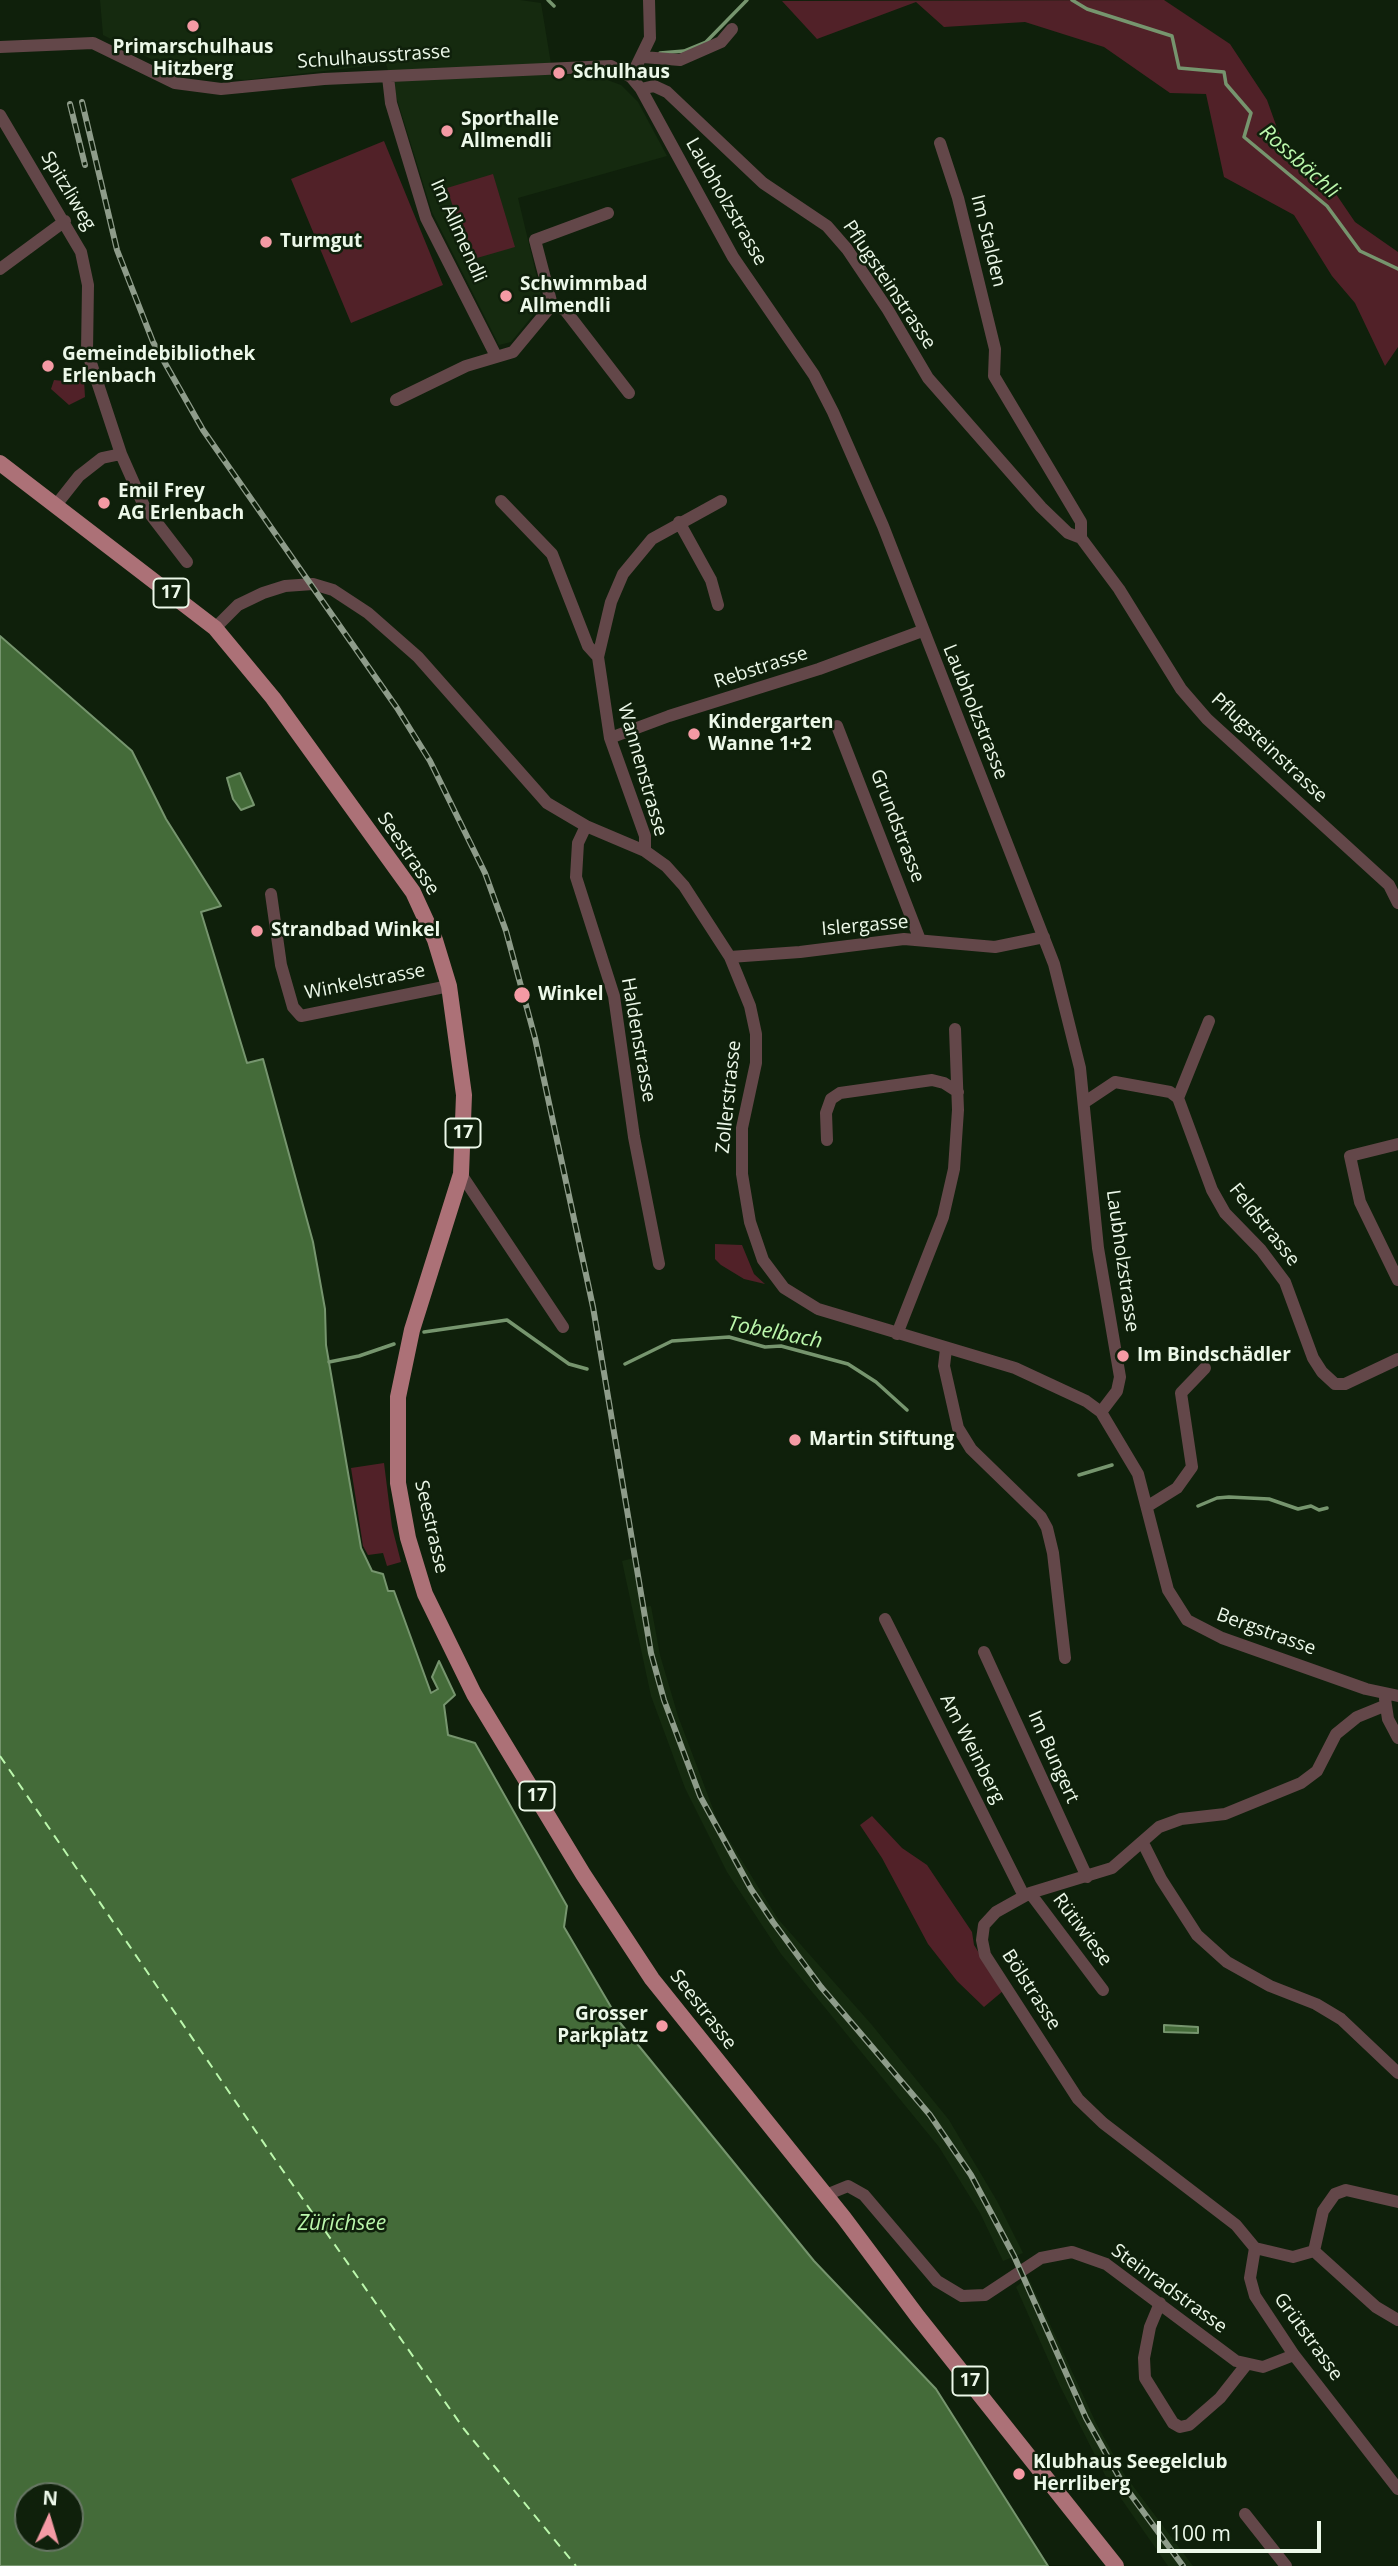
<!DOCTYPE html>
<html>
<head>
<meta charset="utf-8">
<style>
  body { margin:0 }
  #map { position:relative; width:1398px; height:2566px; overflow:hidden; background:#0f200b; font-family:"Open Sans",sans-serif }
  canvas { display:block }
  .north { position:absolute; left:14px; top:2482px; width:70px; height:70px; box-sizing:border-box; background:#0f200b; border:2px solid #677664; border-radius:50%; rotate:4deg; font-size:19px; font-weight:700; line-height:28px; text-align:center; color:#ecf8e9 }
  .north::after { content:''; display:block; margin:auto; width:24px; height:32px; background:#f49aa4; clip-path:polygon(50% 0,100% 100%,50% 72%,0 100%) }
  .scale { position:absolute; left:1157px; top:2521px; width:164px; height:32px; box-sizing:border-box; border:4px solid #ecf8e9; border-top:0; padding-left:9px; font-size:21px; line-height:24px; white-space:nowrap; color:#ecf8e9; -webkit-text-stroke:5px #0f200b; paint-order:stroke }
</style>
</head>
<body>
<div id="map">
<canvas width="1398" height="2566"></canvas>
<div class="north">N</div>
<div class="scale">100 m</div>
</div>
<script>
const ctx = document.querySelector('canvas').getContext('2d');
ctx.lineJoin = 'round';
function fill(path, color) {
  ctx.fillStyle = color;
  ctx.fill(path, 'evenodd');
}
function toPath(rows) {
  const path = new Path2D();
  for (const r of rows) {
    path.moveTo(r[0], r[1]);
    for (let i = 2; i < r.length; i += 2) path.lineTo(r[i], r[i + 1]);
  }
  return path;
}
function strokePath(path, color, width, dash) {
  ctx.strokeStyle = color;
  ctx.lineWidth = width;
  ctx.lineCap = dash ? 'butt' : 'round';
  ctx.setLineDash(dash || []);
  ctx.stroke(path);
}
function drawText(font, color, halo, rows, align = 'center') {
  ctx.font = font + ' "Open Sans",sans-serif';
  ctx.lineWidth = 5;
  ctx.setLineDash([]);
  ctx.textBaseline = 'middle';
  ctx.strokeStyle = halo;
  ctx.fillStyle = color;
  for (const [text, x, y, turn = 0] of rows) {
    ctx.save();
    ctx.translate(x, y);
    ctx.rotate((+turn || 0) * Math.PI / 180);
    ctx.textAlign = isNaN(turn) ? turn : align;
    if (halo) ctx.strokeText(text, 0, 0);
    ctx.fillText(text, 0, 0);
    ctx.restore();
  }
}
fill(toPath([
  [100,0,520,0,541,3,553,76,591,74,621,85,638,102,667,156,518,198,543,303,511,342,499,345,432,212,386,64,245,80,185,76,103,35],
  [638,1557,645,1607,651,1606,660,1655,678,1716,718,1822,778,1919,872,2025,949,2120,997,2201,1023,2253,1003,2261,980,2213,939,2147,781,1954,727,1872,685,1788,651,1696,622,1561],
  [1028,2277,1096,2423,1124,2474,1193,2566,1168,2566,1106,2477,1060,2386,1016,2287]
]), '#152a0f');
fill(toPath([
  [1164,0,1230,44,1267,100,1281,139,1323,175,1355,222,1398,252,1398,347,1385,366,1355,303,1332,276,1294,215,1224,177,1206,94,1170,93,1104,47,1025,22,944,27,916,2,817,39,782,1],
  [384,141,443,285,351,323,291,179],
  [493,174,515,247,470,260,447,188],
  [68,374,84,380,85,397,69,405,51,389,54,380,63,381],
  [715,1244,742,1245,754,1274,765,1284,744,1279,721,1265,715,1259],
  [384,1463,392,1527,401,1562,387,1566,383,1553,368,1555,363,1546,351,1468],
  [872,1816,902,1848,927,1865,972,1932,974,1945,1003,1991,984,2007,957,1981,928,1944,882,1858,860,1825]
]), '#512128');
const water = toPath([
  [0,636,132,751,166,819,221,906,201,912,247,1063,263,1059,313,1242,325,1309,326,1345,361,1548,372,1571,383,1574,388,1591,394,1591,431,1693,438,1689,432,1677,439,1661,455,1695,444,1705,448,1735,475,1743,567,1906,564,1927,621,2024,814,2261,936,2389,1048,2566,0,2566,0,636],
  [28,2496,70,2496,70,2538,28,2538,28,2496],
  [240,773,254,805,241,810,233,799,227,778,240,773],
  [1164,2025,1198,2027,1198,2033,1164,2032,1164,2025]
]);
fill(water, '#446b39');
strokePath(water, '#76956e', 2);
strokePath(toPath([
  [548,0,554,6],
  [1072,0,1087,9,1172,36,1179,68,1224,72,1226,84,1251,113,1244,137,1327,206,1360,251,1398,269],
  [660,53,684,51,706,42,747,0],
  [424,1332,507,1320,569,1364,587,1369],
  [329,1362,359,1356,394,1344],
  [625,1364,672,1341,729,1337,765,1347,781,1346,848,1364,876,1382,907,1410],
  [1079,1475,1112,1465],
  [1198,1506,1217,1498,1229,1497,1269,1499,1298,1509,1311,1506,1319,1510,1327,1508]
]), '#76956e', 3.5);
strokePath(toPath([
  [0,1756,274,2158,464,2429,576,2566]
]), '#bbf7ac', 2, [9, 7]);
strokePath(toPath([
  [0,47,93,43,175,83,221,89,324,79,611,66,631,77,641,89,733,257,814,375,833,412,883,526,1054,964,1080,1068,1098,1248,1120,1377,1117,1391,1101,1412],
  [643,57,680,60,721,42,732,29],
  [388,77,391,103,426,218,496,356],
  [631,77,650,38,649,0],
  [641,89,654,86,667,92,763,183,827,226,847,249,888,310,928,378,1041,507,1068,533,1081,538,1119,589,1181,689,1207,719,1389,885,1398,903],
  [0,115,81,252,88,285,87,351,121,454],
  [940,143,958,198,995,349,994,376,1081,522,1081,538],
  [0,269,65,221],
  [552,305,535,240,608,213],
  [552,305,565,310,629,393],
  [396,400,466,366,513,352,552,305],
  [501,501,552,554,588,646,598,657],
  [56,505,79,476,102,458,121,454,144,506,187,562],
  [679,522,711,580,718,605],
  [215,628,238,605,263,593,285,586,313,584,333,590,368,613,418,657,547,803,586,826,645,851,666,866,684,886,730,957,750,1006,756,1034,756,1063,742,1128,742,1174,750,1222,763,1260,784,1288,818,1309,1015,1368,1086,1401,1101,1412,1138,1474,1168,1590,1187,1620,1222,1638,1366,1689,1398,1696],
  [837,726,920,940],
  [610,738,669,716,819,669,922,631],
  [586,826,578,843,576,877,614,996,634,1137,659,1264],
  [645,851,645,836,610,738,598,657,611,602,623,574,652,539,721,501],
  [271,894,281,965,293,1007,301,1016,449,986],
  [730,957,800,952,904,939,995,947,1044,937],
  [1178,1098,1212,1190,1225,1213,1261,1250,1285,1282,1313,1358,1322,1372,1335,1384,1345,1384,1398,1359],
  [1178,1098,1209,1021],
  [1085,1102,1115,1082,1170,1092,1178,1098],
  [827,1140,826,1113,831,1099,840,1093,932,1080,944,1083,958,1092],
  [1398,1144,1350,1156,1360,1202,1398,1280],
  [461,1174,563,1327],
  [897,1334,943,1217,954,1169,958,1110,955,1029],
  [946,1349,944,1366,958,1428,971,1449,1041,1517,1047,1528,1053,1553,1065,1658],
  [1148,1506,1177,1488,1192,1467,1181,1393,1205,1368],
  [885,1619,1024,1896],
  [984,1652,1087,1877],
  [1385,1699,1388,1719,1398,1738],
  [1143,1843,1161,1879,1197,1935,1227,1962,1270,1986,1316,2004,1341,2019,1398,2073],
  [1030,1893,1103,1990],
  [826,2195,848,2186,864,2195,937,2281,962,2296,985,2295,1041,2258,1072,2252,1106,2264,1236,2361,1263,2367,1294,2355],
  [1255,2248,1236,2225,1103,2123,1078,2099,985,1955,982,1940,984,1925,996,1912,1030,1893,1112,1868,1159,1827,1181,1819,1225,1814,1301,1783,1317,1771,1336,1734,1357,1717,1384,1706],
  [1314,2251,1293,2257,1255,2248,1250,2278,1255,2296,1294,2355,1398,2489],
  [1314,2251,1323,2211,1335,2194,1346,2190,1398,2202],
  [1314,2251,1376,2307,1398,2320],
  [1160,2303,1150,2327,1144,2358,1145,2378,1173,2423,1180,2427,1189,2425,1220,2398,1246,2365],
  [1245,2514,1286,2566]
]), '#634749', 12);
strokePath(toPath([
  [0,463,215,628,273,698,413,892,435,940,449,986,464,1095,461,1174,412,1330,398,1397,398,1483,408,1538,425,1594,474,1694,583,1874,652,1979,844,2218,918,2317,1116,2566]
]), '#ac7177', 16);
const rail = toPath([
  [82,102,117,250,153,342,203,430,397,708,430,761,485,873,506,931,535,1038,593,1307,651,1653,664,1700,700,1796,751,1889,773,1922,821,1987,930,2115,971,2175,1014,2256,1086,2418,1123,2484,1183,2566],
  [70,104,85,165]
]);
strokePath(rail, '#8e9c8a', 6);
strokePath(rail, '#0f200b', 3.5, [10]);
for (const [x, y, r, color] of [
  [193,26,7,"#f49aa4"],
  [559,73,7,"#f49aa4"],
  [447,131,7,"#f49aa4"],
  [266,242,7,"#f49aa4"],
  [506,296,7,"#f49aa4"],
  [48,366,7,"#f49aa4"],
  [104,503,7,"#f49aa4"],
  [694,734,7,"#f49aa4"],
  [257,931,7,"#f49aa4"],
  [522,995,9,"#f49aa4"],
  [1123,1356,7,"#f49aa4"],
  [795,1440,7,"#f49aa4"],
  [662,2026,7,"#f49aa4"],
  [1019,2474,7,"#f49aa4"]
]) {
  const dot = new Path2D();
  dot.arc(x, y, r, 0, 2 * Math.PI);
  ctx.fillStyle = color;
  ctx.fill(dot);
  strokePath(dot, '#0f200b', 2.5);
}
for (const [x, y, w] of [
  [171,593,35],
  [463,1133,35],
  [537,1796,35],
  [970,2381,35]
]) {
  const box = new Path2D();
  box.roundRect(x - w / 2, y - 14.5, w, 29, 5);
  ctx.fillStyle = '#0f200b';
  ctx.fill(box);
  strokePath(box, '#ecf8e9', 2);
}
drawText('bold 18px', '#ecf8e9', null, [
  ["17",171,593],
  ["17",463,1133],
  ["17",537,1796],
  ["17",970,2381]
]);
drawText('bold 19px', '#ecf8e9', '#0f200b', [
  ["Primarschulhaus",193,48,"center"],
  ["Hitzberg",193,70,"center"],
  ["Schulhaus",573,73],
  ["Sporthalle",461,120],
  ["Allmendli",461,142],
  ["Turmgut",280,242],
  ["Schwimmbad",520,285],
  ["Allmendli",520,307],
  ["Gemeindebibliothek",62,355],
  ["Erlenbach",62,377],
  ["Emil Frey",118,492],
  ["AG Erlenbach",118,514],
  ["Kindergarten",708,723],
  ["Wanne 1+2",708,745],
  ["Strandbad Winkel",271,931],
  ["Winkel",538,995],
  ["Im Bindschädler",1137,1356],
  ["Martin Stiftung",809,1440],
  ["Grosser",648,2015,"right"],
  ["Parkplatz",648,2037,"right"],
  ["Klubhaus Seegelclub",1033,2463],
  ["Herrliberg",1033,2485]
], 'left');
drawText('19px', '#ecf8e9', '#0f200b', [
  ["Schulhausstrasse",374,57,-4],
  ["Spitzliweg",68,191,59],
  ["Laubholzstrasse",726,202,60],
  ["Im Allmendli",458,231,66],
  ["Im Stalden",988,241,76],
  ["Pflugsteinstrasse",889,285,56],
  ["Rebstrasse",761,668,-18],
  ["Laubholzstrasse",975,712,68],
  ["Pflugsteinstrasse",1269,748,43],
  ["Wannenstrasse",642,770,74],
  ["Grundstrasse",897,826,69],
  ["Seestrasse",408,854,56],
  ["Islergasse",865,926,-5],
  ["Winkelstrasse",365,982,-11],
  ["Haldenstrasse",638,1040,80],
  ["Zollerstrasse",729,1097,-84],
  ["Feldstrasse",1264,1225,51],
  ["Laubholzstrasse",1122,1261,82],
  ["Seestrasse",431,1527,77],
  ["Bergstrasse",1266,1632,20],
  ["Am Weinberg",972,1749,63],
  ["Im Bungert",1053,1757,66],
  ["Rütiwiese",1082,1930,53],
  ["Bölstrasse",1031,1990,57],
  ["Seestrasse",703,2010,52],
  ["Steinradstrasse",1169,2289,36],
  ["Grütstrasse",1308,2337,54]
]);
drawText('italic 21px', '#bbf7ac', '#0f200b', [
  ["Rossbächli",1299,162,42],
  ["Tobelbach",775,1333,11],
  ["Zürichsee",342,2224]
]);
</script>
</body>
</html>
